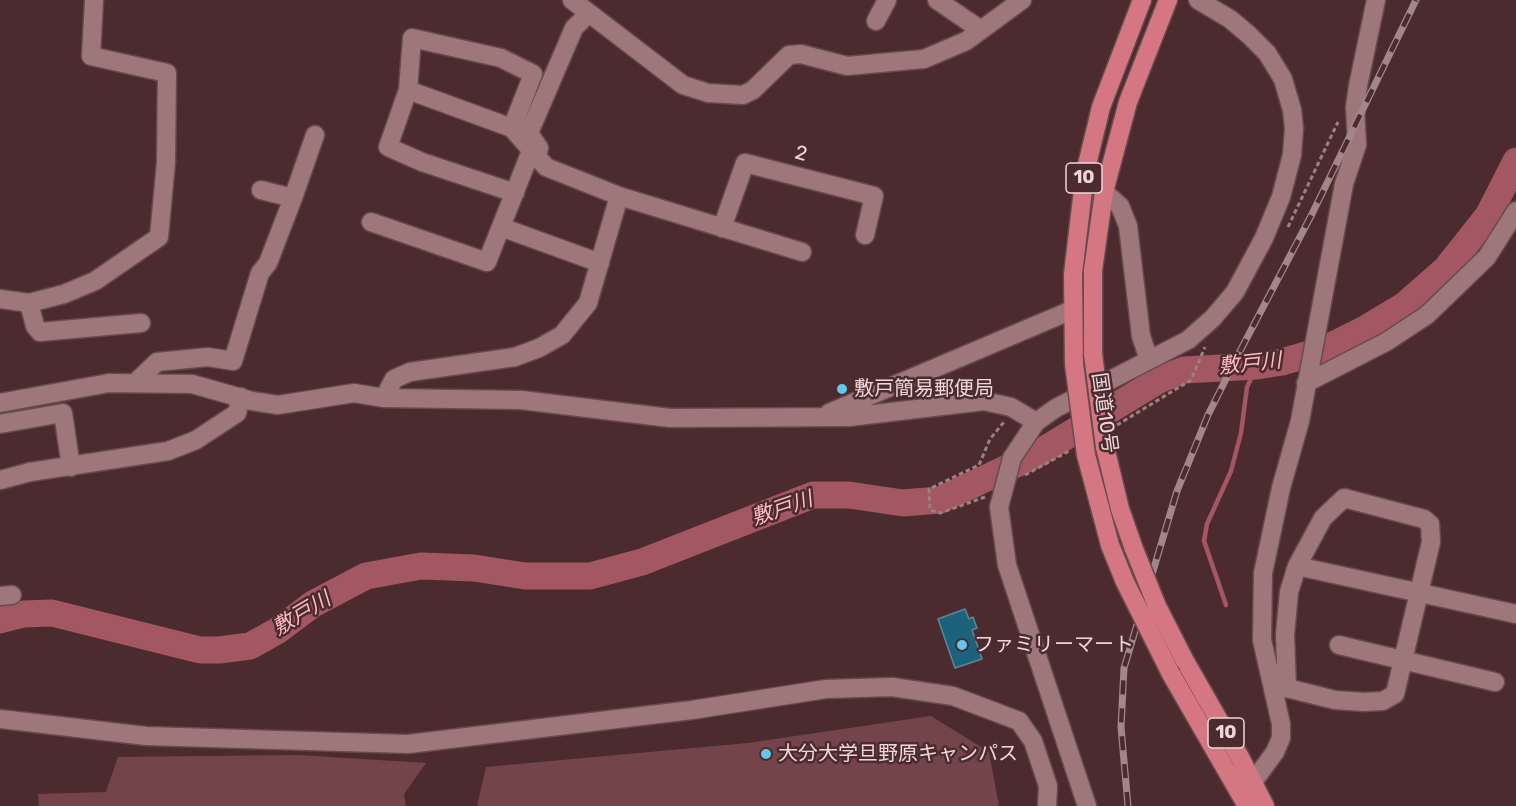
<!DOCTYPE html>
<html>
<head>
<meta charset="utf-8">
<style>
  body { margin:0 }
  canvas { display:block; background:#4c2b2f }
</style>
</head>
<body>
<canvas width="1516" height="806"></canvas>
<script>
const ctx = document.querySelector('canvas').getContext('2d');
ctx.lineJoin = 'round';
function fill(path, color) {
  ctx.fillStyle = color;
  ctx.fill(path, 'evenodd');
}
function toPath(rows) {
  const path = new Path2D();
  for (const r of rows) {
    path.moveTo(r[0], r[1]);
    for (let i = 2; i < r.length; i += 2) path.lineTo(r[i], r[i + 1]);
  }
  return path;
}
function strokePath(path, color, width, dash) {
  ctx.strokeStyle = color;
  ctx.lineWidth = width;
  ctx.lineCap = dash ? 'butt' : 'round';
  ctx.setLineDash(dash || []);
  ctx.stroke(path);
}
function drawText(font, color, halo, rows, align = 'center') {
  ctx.font = font + ' Rubik,"Noto Sans JP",sans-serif';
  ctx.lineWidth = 5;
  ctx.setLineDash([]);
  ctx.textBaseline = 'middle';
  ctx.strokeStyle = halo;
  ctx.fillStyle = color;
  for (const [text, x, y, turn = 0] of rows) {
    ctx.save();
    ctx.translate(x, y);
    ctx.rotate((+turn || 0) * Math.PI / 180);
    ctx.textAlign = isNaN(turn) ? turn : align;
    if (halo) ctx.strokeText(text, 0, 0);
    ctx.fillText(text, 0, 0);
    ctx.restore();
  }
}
fill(toPath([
  [931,716,989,752,999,806,477,806,486,767,748,743],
  [298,755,426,763,404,794,406,806,39,806,38,794,106,792,118,757]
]), '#73454a');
strokePath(toPath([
  [1226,605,1204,541,1207,524,1231,471,1241,433,1247,387,1257,366]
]), '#a25762', 4.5);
strokePath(toPath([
  [0,620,23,614,52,613,200,650,219,650,250,646,277,631,313,604,366,576,421,566,474,568,525,576,590,576,642,562,813,495,849,495,903,503,940,500,1037,454,1159,380,1184,370,1257,366,1282,362,1323,350,1365,329,1405,305,1446,269,1488,216,1516,161]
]), '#a25762', 27);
const building = toPath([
  [965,609,969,619,973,617,977,628,972,630,982,659,955,668,938,619,965,609]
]);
fill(building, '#1d627d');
strokePath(building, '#608596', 1.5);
const minor = toPath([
  [572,0,683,85,708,93,743,95,753,90,789,55,801,54,847,66,924,59,966,41,1022,0],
  [937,0,981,30],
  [876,21,887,0],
  [408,90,388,147,422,162,515,193],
  [512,128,533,74,501,58,412,38,408,90,512,128,546,167,619,196,802,252],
  [538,152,539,148,529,133,574,28,589,13],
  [1104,192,1120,206,1128,226,1141,336,1149,360],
  [293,198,315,135],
  [371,222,487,262,531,151],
  [501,227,600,263],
  [722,228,745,163,874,196,865,235],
  [0,299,29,303,64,294,95,281,159,237,166,162,167,73,91,56,94,0],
  [29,303,35,326,40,332,141,323],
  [135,383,157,362,208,357,233,361,260,273,268,263,293,198,261,190],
  [1306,383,1386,342,1427,315,1487,257,1516,211],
  [384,398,394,379,410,372,515,357,539,348,562,335,588,303,619,196],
  [0,403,109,383,192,384,252,401,278,405,354,393,384,398,521,400,670,418,849,417,984,401,1011,407,1036,422],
  [829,413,1072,310],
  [0,424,63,413,71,467],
  [0,480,30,472,168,451,196,440,237,413,241,397],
  [1297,566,1516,614],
  [0,596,12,595],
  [1339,645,1495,682],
  [1273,690,1287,688,1335,700,1363,702,1383,701,1395,694,1431,542,1430,524,1424,519,1344,498,1323,518,1297,566,1289,592,1285,635,1287,688],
  [0,719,146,736,408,744,692,710,826,689,892,687,953,696,1019,721,1033,741,1048,786,1047,806],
  [1240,786,1253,782,1275,752,1281,738,1281,724,1262,640,1263,573,1281,488,1300,421,1344,184,1357,145,1355,107,1358,86,1376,0],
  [1087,806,1007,565,999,507,1012,458,1036,422,1056,408,1188,340,1213,318,1235,292,1264,238,1281,197,1292,155,1294,128,1292,110,1283,79,1267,53,1249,35,1230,19,1198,0]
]);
const highway = toPath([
  [1093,354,1093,270,1104,192,1128,102,1168,0],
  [1074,364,1073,274,1085,173,1101,107,1142,0],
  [1105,447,1120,509,1134,549],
  [1086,455,1110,545,1125,582],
  [1185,661,1241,759,1265,806],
  [1171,674,1247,806]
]);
strokePath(minor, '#664a4d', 21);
strokePath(highway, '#664a4d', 21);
strokePath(toPath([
  [1288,227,1338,122],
  [1117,425,1191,380,1205,347],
  [1025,475,1069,451],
  [985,497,940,513,930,510,929,489,979,465,990,439,1004,422]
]), '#9c8183', 3, [4.5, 3]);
strokePath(minor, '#9e777a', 18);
strokePath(highway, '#d57683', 18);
const rail = toPath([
  [1128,806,1121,727,1124,668,1177,491,1208,415,1239,353,1312,214,1416,0]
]);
strokePath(rail, '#a28789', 7);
strokePath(rail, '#4c2b2f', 4.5, [14]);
const highwayBridge = toPath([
  [1093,354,1105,447],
  [1074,364,1086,455],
  [1134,549,1157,606,1185,661],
  [1125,582,1171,674]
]);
strokePath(highwayBridge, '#664a4d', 21, []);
strokePath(highwayBridge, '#d57683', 18);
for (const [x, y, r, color] of [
  [842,389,6,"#64c5ee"],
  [962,645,6,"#64c5ee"],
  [766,754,6,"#64c5ee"]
]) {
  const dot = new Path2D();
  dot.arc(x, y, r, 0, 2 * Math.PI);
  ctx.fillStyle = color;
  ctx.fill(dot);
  strokePath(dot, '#4c2b2f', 2);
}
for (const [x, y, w] of [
  [1084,178,36],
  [1226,733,36]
]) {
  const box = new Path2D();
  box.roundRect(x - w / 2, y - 15, w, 30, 4.5);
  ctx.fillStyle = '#4c2b2f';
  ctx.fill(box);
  strokePath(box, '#edd7d8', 1.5);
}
drawText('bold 18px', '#edd7d8', null, [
  ["10",1084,178],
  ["10",1226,733]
]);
drawText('20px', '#edd7d8', '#4c2b2f', [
  ["2",801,154,15],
  ["国道10号",1104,413,82]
]);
drawText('20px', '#edd7d8', '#4c2b2f', [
  ["敷戸簡易郵便局",854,389],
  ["ファミリーマート",974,645],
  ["大分大学旦野原キャンパス",778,754]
], 'left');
drawText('italic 21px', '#febbc2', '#4c2b2f', [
  ["敷戸川",1250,364,-6],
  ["敷戸川",782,509,-19],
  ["敷戸川",302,614,-31]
]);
</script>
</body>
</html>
